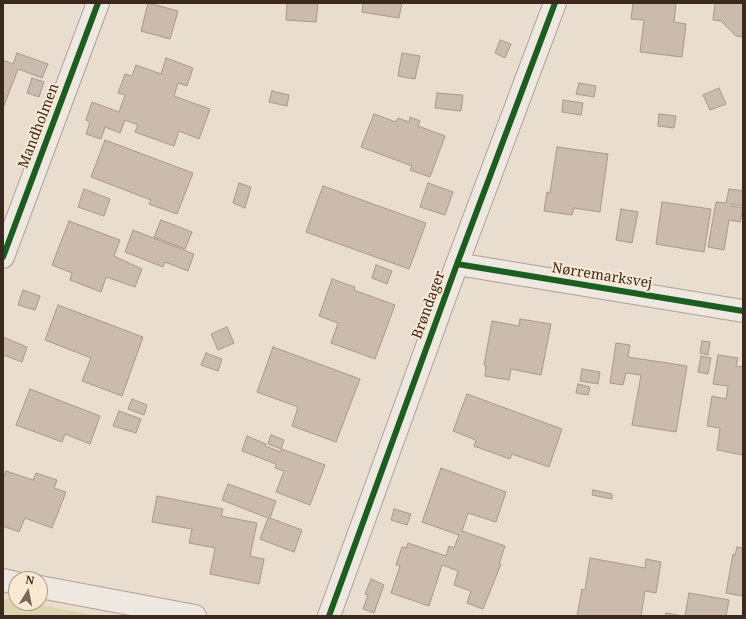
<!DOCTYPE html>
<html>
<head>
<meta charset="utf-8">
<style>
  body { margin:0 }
  #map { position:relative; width:746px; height:619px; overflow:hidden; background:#e8ddce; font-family:"Noto Serif",serif }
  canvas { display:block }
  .frame { position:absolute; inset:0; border:4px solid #3d281d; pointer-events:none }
  .north { position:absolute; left:8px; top:571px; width:40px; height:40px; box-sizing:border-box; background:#f9e9d3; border:1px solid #ae9c8a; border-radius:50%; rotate:10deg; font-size:11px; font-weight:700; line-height:16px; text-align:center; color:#3d281d }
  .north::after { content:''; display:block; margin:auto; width:14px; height:18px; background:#79675b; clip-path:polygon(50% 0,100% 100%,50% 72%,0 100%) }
</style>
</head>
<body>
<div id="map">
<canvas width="746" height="619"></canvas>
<div class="frame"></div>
<div class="north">N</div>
</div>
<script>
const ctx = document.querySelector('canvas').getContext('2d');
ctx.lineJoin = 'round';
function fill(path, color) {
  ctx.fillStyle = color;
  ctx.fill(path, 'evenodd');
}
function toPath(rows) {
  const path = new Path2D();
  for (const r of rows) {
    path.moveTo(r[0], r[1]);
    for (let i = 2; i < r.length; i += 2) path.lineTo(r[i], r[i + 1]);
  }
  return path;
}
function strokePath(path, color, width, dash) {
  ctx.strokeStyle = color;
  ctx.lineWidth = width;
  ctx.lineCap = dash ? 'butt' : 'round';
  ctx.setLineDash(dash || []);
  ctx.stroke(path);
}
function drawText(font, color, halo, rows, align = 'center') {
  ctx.font = font + ' "Noto Serif",serif';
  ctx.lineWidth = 4;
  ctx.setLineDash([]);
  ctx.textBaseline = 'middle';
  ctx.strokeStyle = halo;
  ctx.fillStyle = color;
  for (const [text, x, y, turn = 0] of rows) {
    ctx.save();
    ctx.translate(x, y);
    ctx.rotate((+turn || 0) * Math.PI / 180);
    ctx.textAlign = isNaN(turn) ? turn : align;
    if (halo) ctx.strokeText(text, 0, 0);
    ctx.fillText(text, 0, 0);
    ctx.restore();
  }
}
fill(toPath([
  [3,598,16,601,16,603,29,603,99,616,3,616]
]), '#dbd6af');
const building = toPath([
  [148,3,178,11,170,39,141,31,148,3],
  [287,3,318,3,316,22,286,20,287,3],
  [363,3,402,3,399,18,362,12,363,3],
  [633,3,676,3,674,22,686,24,682,57,640,52,644,20,631,19,633,3],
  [715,3,743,3,743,37,736,36,721,21,713,20,715,3],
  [500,40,511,44,505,58,495,53,500,40],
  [17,53,48,64,42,78,18,69,3,108,3,60,13,64,17,53],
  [402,53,420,56,415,79,398,76,402,53],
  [166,58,193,68,187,86,178,83,174,96,210,109,199,139,179,131,174,146,135,132,138,125,125,120,120,133,105,127,101,139,86,134,90,122,86,120,92,102,119,112,125,95,118,93,125,74,132,76,136,65,161,74,166,58],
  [32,78,44,82,39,97,27,93,32,78],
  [579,83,596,86,594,97,576,94,579,83],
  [719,88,726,104,710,110,703,95,719,88],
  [272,91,289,95,287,106,269,102,272,91],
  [437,93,463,95,461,111,435,108,437,93],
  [563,100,583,103,581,115,562,112,563,100],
  [374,114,396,122,398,118,409,122,410,117,420,121,418,126,445,136,430,177,410,170,412,166,361,147,374,114],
  [659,114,676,116,674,128,658,126,659,114],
  [105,140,193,173,177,214,149,204,151,200,91,177,105,140],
  [557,147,608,154,600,212,574,208,572,215,544,211,547,192,550,193,557,147],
  [239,183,251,187,245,208,233,203,239,183],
  [428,183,453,192,445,215,420,207,428,183],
  [323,186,426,223,409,269,306,232,323,186],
  [84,189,110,199,104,216,78,207,84,189],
  [729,189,743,191,743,206,732,204,732,206,743,208,740,222,729,220,724,250,708,247,716,202,726,203,729,189],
  [662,202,711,209,704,252,656,244,662,202],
  [621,209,638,212,632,243,616,240,621,209],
  [161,220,192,232,185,249,154,237,161,220],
  [69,221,120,240,114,256,142,269,135,287,106,277,101,292,70,280,72,273,52,265,69,221],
  [133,230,194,254,188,271,165,262,163,267,125,252,133,230],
  [376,265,392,271,387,284,372,278,376,265],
  [332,279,355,287,354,290,395,305,375,359,331,343,338,323,319,316,332,279],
  [23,290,40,296,35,310,18,305,23,290],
  [58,305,143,337,122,396,82,381,91,358,45,340,58,305],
  [520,319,551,324,541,375,511,369,509,380,485,376,486,366,484,365,492,321,519,326,520,319],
  [227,327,234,343,218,350,211,334,227,327],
  [3,337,27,347,22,362,3,355,3,337],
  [702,341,710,342,708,355,700,353,702,341],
  [616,343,630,345,628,357,687,366,676,432,632,425,641,375,626,373,623,385,610,383,616,343],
  [273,347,360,379,336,442,292,426,298,407,257,392,273,347],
  [206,353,222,359,218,371,201,365,206,353],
  [718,355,738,358,736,366,743,367,743,455,717,450,720,428,707,426,712,396,726,399,728,386,713,384,718,355],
  [701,356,711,358,708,374,698,372,701,356],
  [582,369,600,372,598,384,580,381,582,369],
  [578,384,590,387,588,395,576,393,578,384],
  [30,389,100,416,90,444,65,434,62,442,16,425,30,389],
  [467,394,562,429,549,467,512,454,510,459,474,446,476,440,453,431,467,394],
  [132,399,147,405,144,415,128,409,132,399],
  [119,411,141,419,136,433,113,426,119,411],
  [271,435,284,440,281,449,268,444,271,435],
  [247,436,266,444,265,446,281,452,282,449,325,465,310,505,276,492,284,471,275,468,276,464,242,451,247,436],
  [441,468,506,492,496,522,468,513,462,531,505,546,499,564,501,564,483,609,467,603,471,591,454,585,458,571,442,565,429,606,391,593,400,566,396,565,402,547,406,548,408,543,446,556,449,546,454,548,459,535,422,522,441,468],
  [6,471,33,480,36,473,57,480,54,488,66,492,52,528,25,518,19,532,3,526,3,480,6,471],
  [228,484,276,501,270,518,302,530,294,552,260,539,268,518,222,500,228,484],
  [593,490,612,494,612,499,592,495,593,490],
  [157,496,223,509,221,516,257,523,250,556,264,559,259,584,210,574,215,548,189,543,192,529,152,522,157,496],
  [394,509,411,514,407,525,391,520,394,509],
  [737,547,743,548,743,592,742,596,726,593,733,554,735,555,737,547],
  [590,558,645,568,646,559,661,562,656,593,645,591,641,616,577,616,582,589,585,590,590,558],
  [371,579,384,585,374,613,363,609,368,595,365,594,371,579],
  [689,593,729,600,726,616,685,616,689,593],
  [666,613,683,616,665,616,666,613]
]);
fill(building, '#cbbaae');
strokePath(building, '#a8978c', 1);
const minor = toPath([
  [3,257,98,3],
  [457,264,743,311],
  [3,580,16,583],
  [40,587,195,616],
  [329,616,457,264,555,3]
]);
strokePath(minor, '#ada297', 24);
strokePath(minor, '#efe8e0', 22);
strokePath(toPath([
  [3,257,98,3],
  [457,264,743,311],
  [329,616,457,264,555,3]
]), '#1b5e20', 6);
drawText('14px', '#3d281d', '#f9e9d3', [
  ["Mandholmen",39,126,-69],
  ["Nørremarksvej",602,276,9],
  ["Brøndager",429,305,-70]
]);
</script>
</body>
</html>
